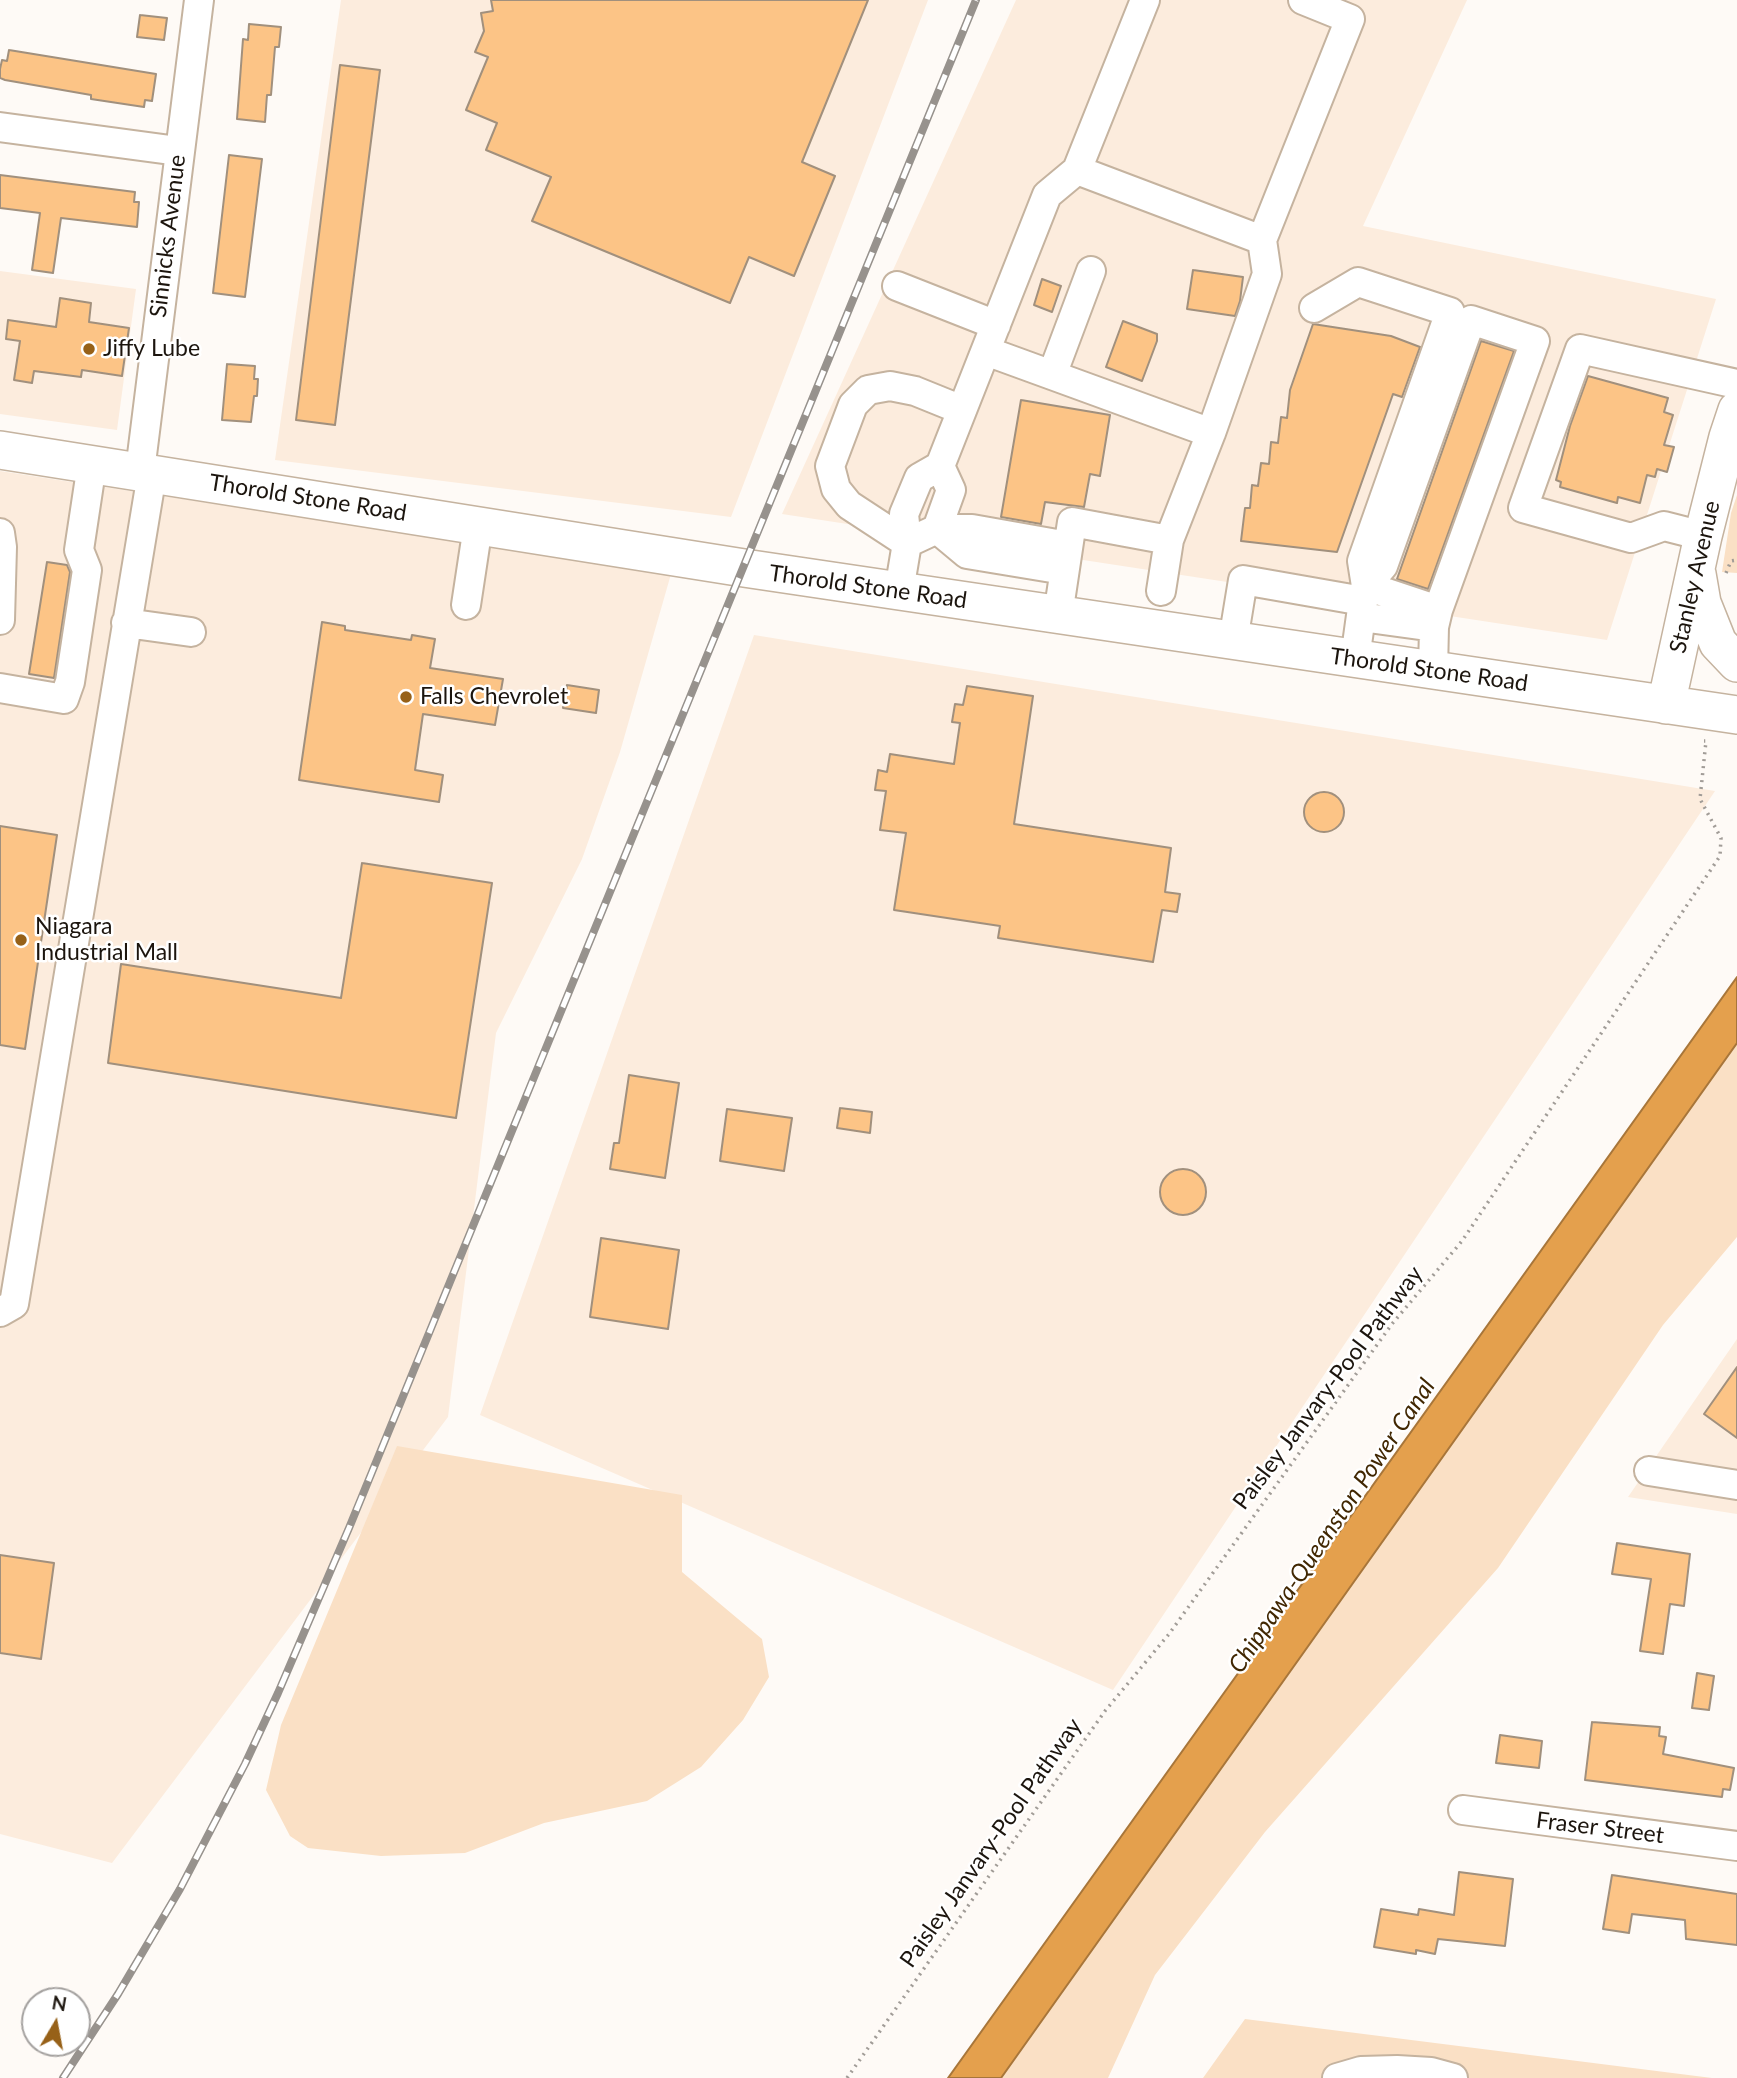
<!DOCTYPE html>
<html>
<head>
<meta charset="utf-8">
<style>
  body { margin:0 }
  #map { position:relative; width:1737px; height:2078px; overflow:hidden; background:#fefaf6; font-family:Lato,sans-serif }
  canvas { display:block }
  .north { position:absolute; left:21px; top:1987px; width:70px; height:70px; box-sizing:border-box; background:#fff; border:2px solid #a4a19f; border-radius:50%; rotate:10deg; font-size:19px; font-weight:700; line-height:28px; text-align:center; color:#1c150e }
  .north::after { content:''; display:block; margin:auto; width:24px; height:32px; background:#976118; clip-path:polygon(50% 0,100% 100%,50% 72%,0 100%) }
</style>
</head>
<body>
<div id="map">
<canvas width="1737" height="2078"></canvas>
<div class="north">N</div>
</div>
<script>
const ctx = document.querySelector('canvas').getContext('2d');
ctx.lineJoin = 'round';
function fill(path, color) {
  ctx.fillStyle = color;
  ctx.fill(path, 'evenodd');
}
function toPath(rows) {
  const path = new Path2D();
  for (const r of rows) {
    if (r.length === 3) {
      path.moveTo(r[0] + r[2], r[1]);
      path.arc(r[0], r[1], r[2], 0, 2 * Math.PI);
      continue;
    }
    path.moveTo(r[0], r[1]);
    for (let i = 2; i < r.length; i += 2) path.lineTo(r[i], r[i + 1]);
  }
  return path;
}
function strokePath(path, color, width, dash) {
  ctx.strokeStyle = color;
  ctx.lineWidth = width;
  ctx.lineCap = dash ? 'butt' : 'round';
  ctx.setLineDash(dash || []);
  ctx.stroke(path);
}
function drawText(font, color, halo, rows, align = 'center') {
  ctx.font = font + ' Lato,sans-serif';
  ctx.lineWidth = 5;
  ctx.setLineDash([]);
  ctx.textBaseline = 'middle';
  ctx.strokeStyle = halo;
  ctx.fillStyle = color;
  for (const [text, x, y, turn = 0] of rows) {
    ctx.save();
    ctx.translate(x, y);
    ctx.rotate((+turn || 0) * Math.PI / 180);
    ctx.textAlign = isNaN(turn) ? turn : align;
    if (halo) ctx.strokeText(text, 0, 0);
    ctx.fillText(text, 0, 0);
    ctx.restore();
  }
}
fill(toPath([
  [341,0,928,0,731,517,275,460],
  [1016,0,1467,0,1363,226,1716,299,1607,640,782,514],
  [0,271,136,289,117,430,0,414],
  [0,471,671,574,620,752,582,859,496,1033,448,1417,112,1863,0,1834],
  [754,635,1715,791,1113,1690,480,1415],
  [1737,1339,1737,1514,1628,1497]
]), '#fcecdd');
fill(toPath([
  [1737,495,1737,573,1722,572,1731,513],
  [1737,1043,1737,1237,1663,1325,1498,1568,1265,1832,1155,1975,1108,2078,992,2078],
  [397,1446,682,1495,682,1572,762,1639,769,1677,743,1720,701,1767,647,1801,544,1823,465,1853,381,1856,308,1848,290,1836,266,1790,281,1725],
  [1245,2019,1712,2078,1203,2078]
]), '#fae0c5');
const water = toPath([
  [1737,977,1737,1043,1001,2078,948,2078,1737,977]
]);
fill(water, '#e4a04d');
strokePath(water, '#a8763a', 2);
const building = toPath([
  [491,0,868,0,802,162,835,176,794,276,749,257,730,303,532,221,551,177,486,150,497,123,466,110,488,57,475,52,484,31,481,13,493,11,491,0],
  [140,15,167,18,164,40,137,37,140,15],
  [249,24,281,27,279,47,275,47,271,95,267,95,265,122,237,119,243,39,248,40,249,24],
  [9,50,156,74,152,101,145,100,144,107,91,99,91,95,5,80,0,78,0,69,2,60,7,61,9,50],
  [340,65,380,70,335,425,296,420,340,65],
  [229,155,262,159,245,297,213,293,229,155],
  [0,175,135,192,134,202,139,202,137,227,61,218,53,273,32,270,40,213,0,208,0,175],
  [1193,270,1243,277,1240,301,1235,316,1187,309,1193,270],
  [1042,279,1061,286,1052,312,1034,305,1042,279],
  [60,298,91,303,89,322,129,328,122,376,82,370,81,377,34,371,32,383,14,380,20,341,6,339,8,320,56,327,60,298],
  [1123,321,1157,334,1157,341,1142,381,1106,367,1123,321],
  [1313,324,1391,336,1420,347,1402,397,1393,394,1337,552,1241,541,1245,508,1250,508,1252,485,1258,486,1261,463,1269,464,1271,442,1278,443,1281,417,1287,418,1290,390,1313,324],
  [1481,341,1514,351,1428,589,1397,579,1481,341],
  [227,364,255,366,254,379,258,379,257,396,254,396,251,422,222,420,227,364],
  [1588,376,1668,398,1664,412,1673,415,1664,445,1674,447,1667,472,1657,469,1655,477,1647,475,1640,503,1618,497,1617,503,1560,487,1561,482,1556,480,1570,426,1588,376],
  [1021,400,1110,415,1100,476,1090,474,1084,507,1045,502,1041,524,1001,517,1021,400],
  [47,562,67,565,70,572,54,678,29,674,47,562],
  [322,622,345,626,345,630,411,640,412,635,435,639,430,668,503,679,495,725,423,714,415,770,443,775,439,802,299,780,322,622],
  [567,685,599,690,596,713,563,708,567,685],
  [967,686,1033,696,1014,824,1171,848,1165,892,1180,894,1177,912,1162,910,1153,962,998,938,1000,926,894,910,906,833,880,830,886,791,875,790,878,770,887,772,890,754,954,764,960,723,952,722,955,704,963,705,967,686],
  [1324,812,20],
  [0,826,57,835,25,1049,0,1045,0,826],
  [362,863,492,883,456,1118,108,1063,121,964,341,998,362,863],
  [629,1075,679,1083,665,1178,610,1169,614,1143,619,1143,629,1075],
  [840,1108,872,1112,870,1133,837,1128,840,1108],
  [727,1109,792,1118,784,1171,720,1161,727,1109],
  [1183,1192,23],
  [601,1238,679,1250,668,1329,590,1317,601,1238],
  [1737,1367,1737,1438,1704,1414,1737,1367],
  [1617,1543,1690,1554,1684,1606,1670,1604,1663,1654,1640,1651,1651,1579,1612,1574,1617,1543],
  [0,1555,54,1563,41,1659,0,1653,0,1555],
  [1697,1673,1714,1676,1709,1710,1692,1708,1697,1673],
  [1592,1722,1660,1727,1659,1736,1666,1737,1663,1754,1734,1768,1730,1790,1723,1789,1722,1797,1585,1780,1592,1722],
  [1500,1735,1542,1741,1539,1768,1496,1763,1500,1735],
  [1459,1872,1513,1879,1505,1946,1438,1939,1435,1954,1416,1950,1416,1954,1374,1947,1381,1909,1418,1915,1419,1909,1454,1915,1459,1872],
  [1612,1875,1737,1894,1737,1945,1686,1939,1685,1920,1632,1914,1629,1933,1603,1929,1612,1875]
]);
fill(building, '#fcc486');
strokePath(building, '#a1907d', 2);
const minor = toPath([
  [0,127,178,151],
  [1077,170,1262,240],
  [897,286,996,325],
  [1314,308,1358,282,1450,312,1362,561,1366,586],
  [986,351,1211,433],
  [1052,375,1091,271],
  [940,466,951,490,937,529,907,543,849,505,836,489,830,466,853,405,868,390,890,386,915,391,962,410],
  [140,471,199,0],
  [937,529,967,554,1064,570],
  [937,529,972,529,1068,546],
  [0,533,2,547,0,620],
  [1703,536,1664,526,1631,538,1523,508,1580,349,1737,384],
  [1169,540,1211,433,1267,274,1262,240,1350,19,1303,0],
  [1366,586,1383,566,1471,320,1535,341,1438,610],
  [899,591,907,543,904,514,919,478,940,466,1047,195,1077,170,1145,0],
  [1363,600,1366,586,1438,610,1434,627],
  [466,605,478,526],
  [1058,615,1072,522,1169,540,1161,591],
  [1361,617,1434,627,1433,671],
  [126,623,191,632],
  [1233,641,1243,580,1363,601,1355,659],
  [0,688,64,699,70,682,87,570,79,550,92,464],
  [0,1312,14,1304,152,474],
  [1649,1471,1737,1485],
  [1463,1810,1737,1846],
  [1337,2078,1361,2071,1397,2070,1431,2072,1453,2078]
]);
const major = toPath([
  [0,450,744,568,1737,715],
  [1697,574,1702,603,1718,643,1737,663],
  [1666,705,1703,536,1728,437,1737,410]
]);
strokePath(minor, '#c5b39f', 32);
strokePath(major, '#c5b39f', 40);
strokePath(toPath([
  [1726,573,1731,561,1737,560],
  [847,2078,1105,1711,1169,1634,1392,1324,1462,1241,1720,856,1721,838,1700,799,1706,741,1704,741]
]), '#a19c97', 3.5, [2, 5]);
strokePath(minor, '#fff', 28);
strokePath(major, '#fff', 37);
const rail = toPath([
  [63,2078,118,1994,180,1889,245,1764,278,1693,349,1528,976,0]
]);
strokePath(rail, '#97928d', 8);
strokePath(rail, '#fff', 5, [16]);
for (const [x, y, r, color] of [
  [89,349,7,"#976118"],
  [406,697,7,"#976118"],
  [21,940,7,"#976118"]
]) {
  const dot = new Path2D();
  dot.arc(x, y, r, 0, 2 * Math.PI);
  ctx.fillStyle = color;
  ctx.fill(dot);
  strokePath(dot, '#fff', 2.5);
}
drawText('23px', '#1c150e', '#fff', [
  ["Sinnicks Avenue",168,236,-83],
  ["Thorold Stone Road",308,498,9],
  ["Stanley Avenue",1695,577,-77],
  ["Thorold Stone Road",868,587,8],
  ["Thorold Stone Road",1429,670,8],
  ["Paisley Janvary-Pool Pathway",1328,1388,-53],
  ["Fraser Street",1600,1828,7],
  ["Paisley Janvary-Pool Pathway",991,1843,-55]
]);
drawText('23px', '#1c150e', '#fff', [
  ["Jiffy Lube",103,349],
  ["Falls Chevrolet",420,697],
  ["Niagara",35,927],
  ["Industrial Mall",35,953]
], 'left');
drawText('italic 24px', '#412702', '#fff', [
  ["Chippawa-Queenston Power Canal",1332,1526,-56]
]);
</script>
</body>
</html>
